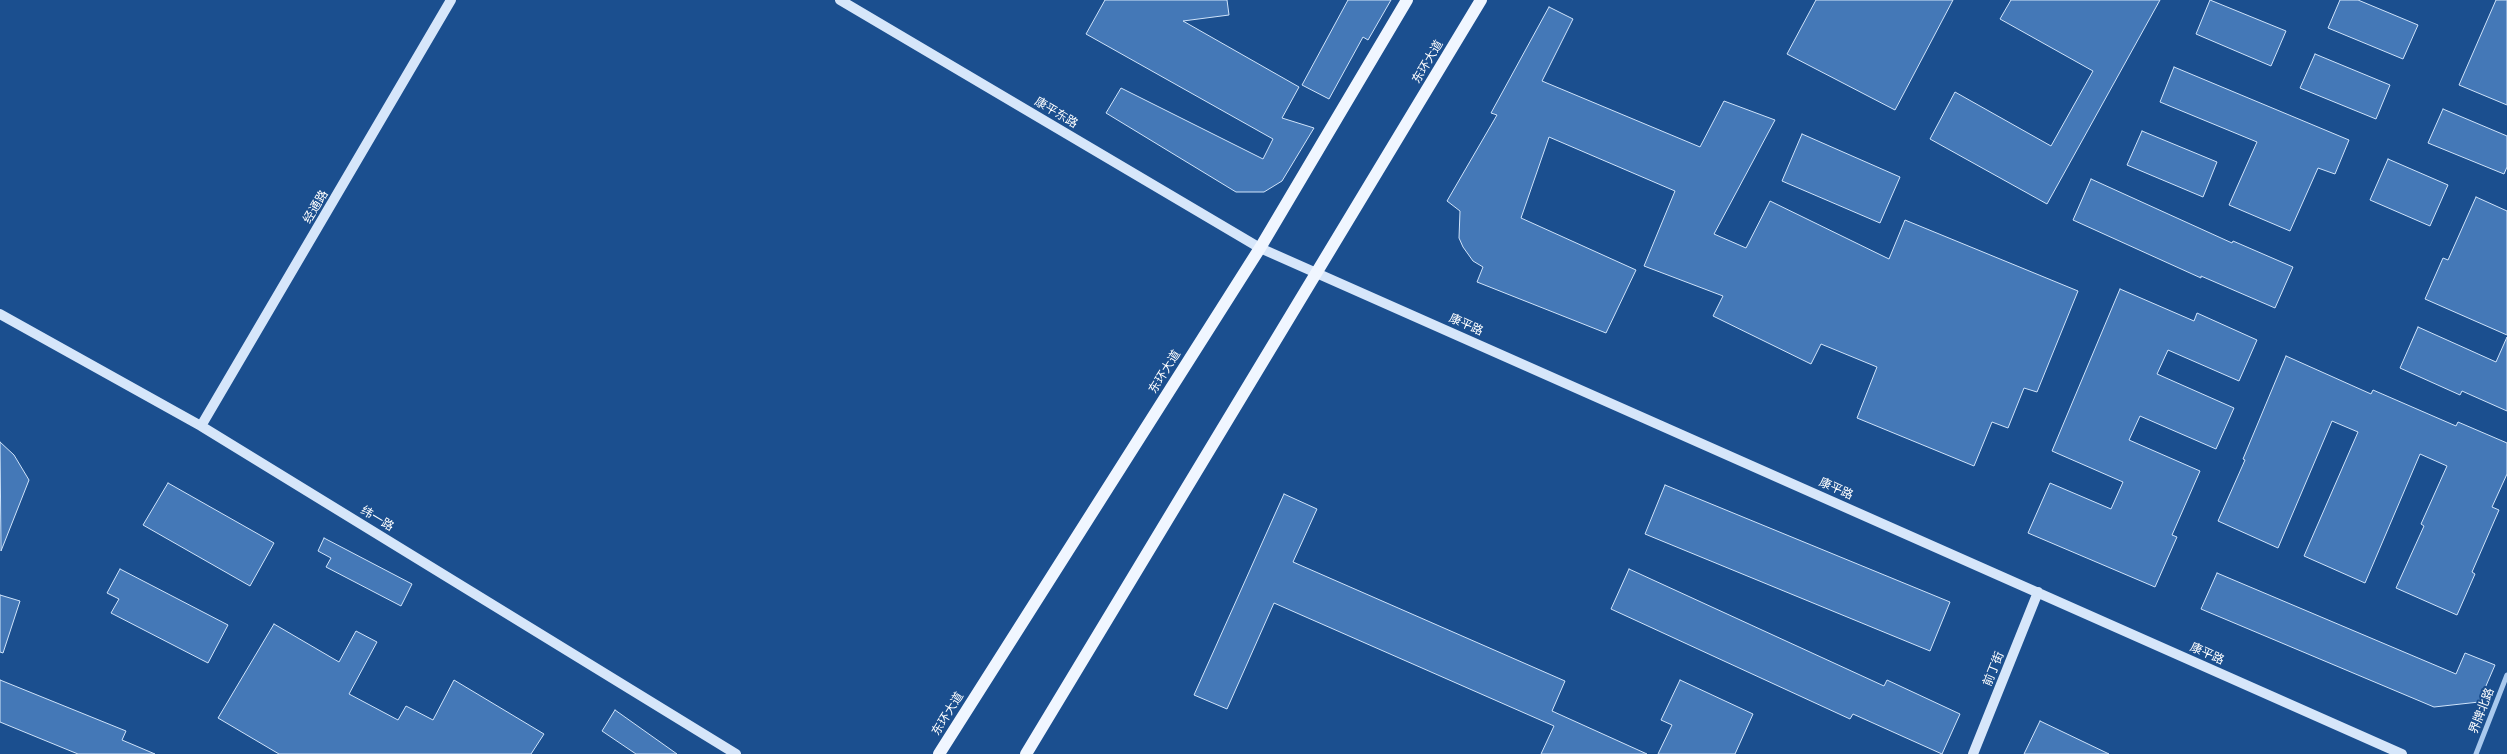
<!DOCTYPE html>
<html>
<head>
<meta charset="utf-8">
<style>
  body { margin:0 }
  canvas { display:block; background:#1b4f8f }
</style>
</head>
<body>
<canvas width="2507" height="754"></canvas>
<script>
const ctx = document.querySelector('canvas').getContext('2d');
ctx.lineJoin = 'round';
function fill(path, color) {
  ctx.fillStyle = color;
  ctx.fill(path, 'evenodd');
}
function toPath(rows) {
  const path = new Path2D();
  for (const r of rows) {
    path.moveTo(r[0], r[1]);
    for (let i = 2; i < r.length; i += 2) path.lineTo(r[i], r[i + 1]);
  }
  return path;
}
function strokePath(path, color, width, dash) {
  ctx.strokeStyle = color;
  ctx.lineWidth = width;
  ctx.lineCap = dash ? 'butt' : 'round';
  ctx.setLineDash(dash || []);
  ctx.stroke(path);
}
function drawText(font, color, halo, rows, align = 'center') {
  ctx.font = font + ' "Fira Sans Condensed","Noto Sans SC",sans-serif';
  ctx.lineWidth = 4;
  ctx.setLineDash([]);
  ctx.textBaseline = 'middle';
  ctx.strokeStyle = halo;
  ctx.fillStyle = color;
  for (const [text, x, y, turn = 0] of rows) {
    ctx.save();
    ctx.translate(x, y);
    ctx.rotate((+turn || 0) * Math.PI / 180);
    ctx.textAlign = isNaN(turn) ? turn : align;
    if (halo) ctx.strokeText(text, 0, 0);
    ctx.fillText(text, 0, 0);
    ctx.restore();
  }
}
const building = toPath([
  [1105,0,1227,0,1229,15,1183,21,1299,87,1282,118,1314,128,1282,181,1264,192,1236,192,1106,113,1121,88,1263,159,1273,139,1086,34,1105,0],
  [1348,0,1391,0,1368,40,1363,37,1329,99,1302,85,1348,0],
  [1816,0,1953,0,1895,110,1787,54,1816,0],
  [2011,0,2160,0,2047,204,1930,139,1955,92,2051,146,2093,71,2000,19,2011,0],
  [2210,0,2286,31,2271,66,2196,34,2210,0],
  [2340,0,2358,0,2418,25,2403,59,2328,28,2340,0],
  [2496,0,2507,0,2507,105,2459,85,2496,0],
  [1549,7,1573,19,1542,81,1700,147,1724,101,1775,120,1714,234,1746,248,1770,201,1889,259,1905,220,2078,291,2037,392,2024,388,2008,428,1992,422,1974,466,1857,418,1877,367,1821,344,1811,364,1713,316,1723,296,1644,266,1675,191,1549,137,1521,218,1636,270,1606,333,1477,282,1483,267,1473,261,1463,247,1459,238,1460,211,1447,201,1497,115,1491,113,1549,7],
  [2315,54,2390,85,2376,119,2300,88,2315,54],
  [2174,67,2349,140,2335,174,2318,168,2290,231,2229,205,2257,142,2160,102,2174,67],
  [2443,109,2507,136,2507,167,2504,174,2428,143,2443,109],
  [2142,131,2217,162,2203,197,2127,165,2142,131],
  [1802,134,1900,177,1880,223,1782,181,1802,134],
  [2388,159,2448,185,2430,226,2370,200,2388,159],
  [2091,179,2232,243,2233,241,2293,267,2275,308,2201,276,2201,278,2073,220,2091,179],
  [2476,197,2507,211,2507,335,2425,299,2443,258,2448,260,2476,197],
  [2120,289,2194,321,2197,313,2257,340,2239,381,2168,350,2157,374,2234,408,2216,449,2140,416,2129,440,2200,471,2172,535,2177,537,2155,587,2028,533,2050,483,2111,509,2123,482,2052,451,2120,289],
  [2418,327,2496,362,2507,337,2507,411,2462,391,2460,395,2400,368,2418,327],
  [2286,356,2371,394,2373,390,2456,426,2458,422,2507,443,2507,474,2492,507,2499,510,2472,572,2475,574,2457,615,2396,588,2424,526,2421,524,2447,466,2420,454,2365,583,2304,556,2358,432,2332,421,2278,548,2218,521,2245,460,2243,459,2286,356],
  [0,442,14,455,29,480,1,551,0,442],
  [168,483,274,543,250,586,143,525,168,483],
  [1665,485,1950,602,1930,651,1645,534,1665,485],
  [1284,494,1317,509,1293,562,1565,681,1552,711,1647,754,1541,754,1554,726,1274,603,1227,709,1194,695,1284,494],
  [324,538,412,584,401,606,326,567,331,558,318,551,324,538],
  [120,569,228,625,208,663,111,613,119,599,107,593,120,569],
  [1629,569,1884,686,1887,680,1960,714,1942,754,1853,714,1850,719,1611,609,1629,569],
  [2217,573,2456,674,2465,653,2495,665,2479,702,2434,707,2201,609,2217,573],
  [0,595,20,601,3,653,0,652,0,595],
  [274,624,339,662,356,631,377,642,349,694,398,720,406,706,433,720,454,680,544,734,531,754,279,754,218,718,274,624],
  [0,680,126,731,122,740,155,754,78,754,0,722,0,680],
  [1680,680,1753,714,1735,754,1658,754,1672,725,1661,720,1680,680],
  [615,710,677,754,636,754,602,731,615,710],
  [2040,721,2109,754,2024,754,2040,721]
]);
fill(building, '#4478b7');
strokePath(building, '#cfe3fa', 1);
strokePath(toPath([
  [2476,754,2507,675]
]), '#a9c9ee', 5);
strokePath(toPath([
  [840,0,1260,248,2402,754],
  [0,314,201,426,736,754],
  [201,426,451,0],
  [1973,754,2038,592]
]), '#d6e6fa', 10);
strokePath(toPath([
  [939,754,1260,248,1407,0],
  [1026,754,1481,0]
]), '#f0f6ff', 12);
drawText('12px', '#fff', '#1b4f8f', [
  ["东环大道",1428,62,-59],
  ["康平东路",1056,113,31],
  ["经通路",316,207,-59],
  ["康平路",1466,325,24],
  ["东环大道",1165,372,-58],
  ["康平路",1836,489,24],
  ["纬一路",377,519,31],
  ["康平路",2207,654,24],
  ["前丁街",1994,669,-68],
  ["界牌北路",2482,711,-69],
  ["东环大道",948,714,-58]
]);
</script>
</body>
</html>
